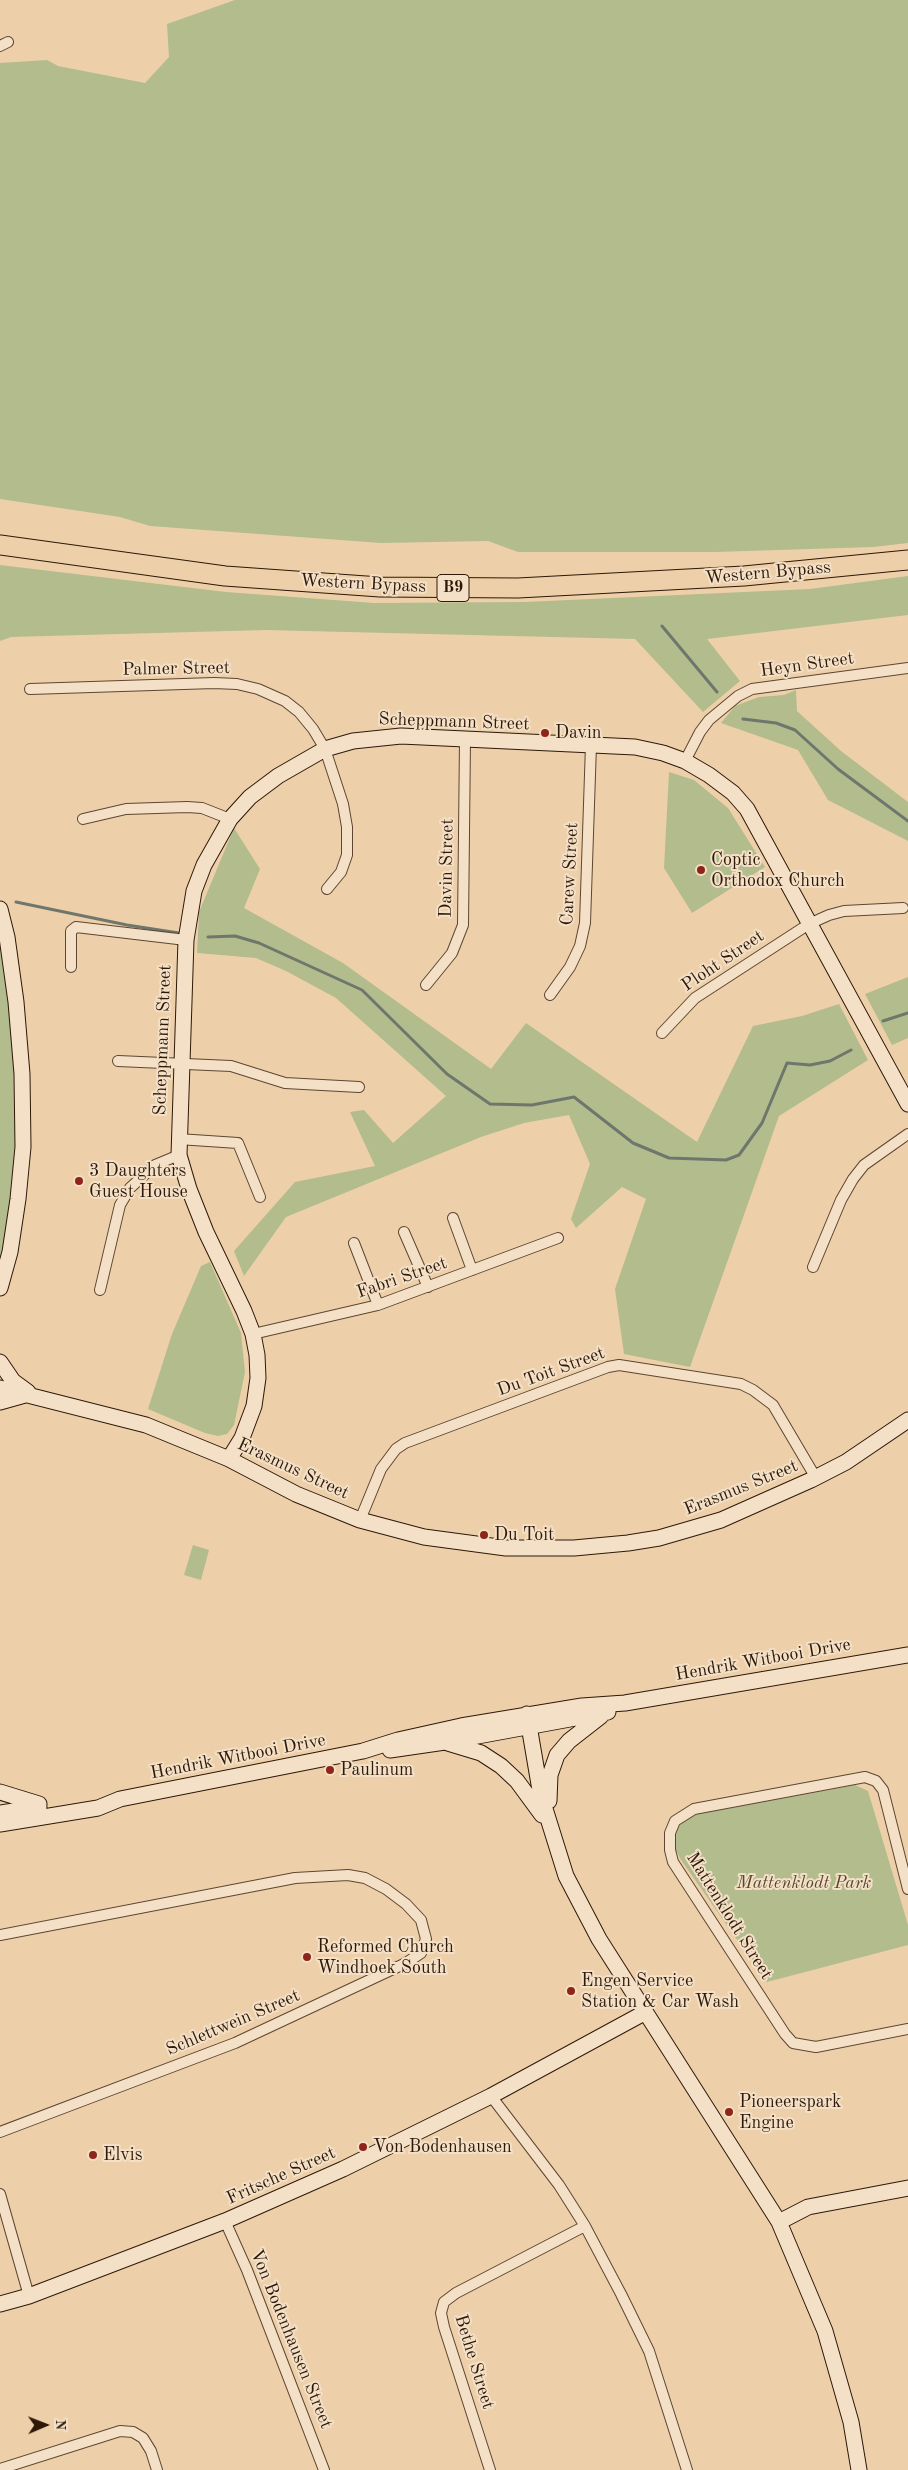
<!DOCTYPE html>
<html>
<head>
<meta charset="utf-8">
<style>
  body { margin:0 }
  #map { position:relative; width:908px; height:2470px; overflow:hidden; background:#edd0a9; font-family:"Old Standard TT",serif }
  canvas { display:block }
  .north { position:absolute; left:20px; top:2400px; width:50px; height:50px; -webkit-text-stroke:4px #f3e0c7; paint-order:stroke; rotate:89deg; font-size:14px; font-weight:700; line-height:20px; text-align:center; color:#2e1808 }
  .north::after { content:''; display:block; margin:auto; width:18px; height:22px; background:#2e1808; clip-path:polygon(50% 0,100% 100%,50% 72%,0 100%) }
</style>
</head>
<body>
<div id="map">
<canvas width="908" height="2470"></canvas>
<div class="north">N</div>
</div>
<script>
const ctx = document.querySelector('canvas').getContext('2d');
ctx.lineJoin = 'round';
function fill(path, color) {
  ctx.fillStyle = color;
  ctx.fill(path, 'evenodd');
}
function toPath(rows) {
  const path = new Path2D();
  for (const r of rows) {
    path.moveTo(r[0], r[1]);
    for (let i = 2; i < r.length; i += 2) path.lineTo(r[i], r[i + 1]);
  }
  return path;
}
function strokePath(path, color, width, dash) {
  ctx.strokeStyle = color;
  ctx.lineWidth = width;
  ctx.lineCap = dash ? 'butt' : 'round';
  ctx.setLineDash(dash || []);
  ctx.stroke(path);
}
function drawText(font, color, halo, rows, align = 'center') {
  ctx.font = font + ' "Old Standard TT",serif';
  ctx.lineWidth = 4;
  ctx.setLineDash([]);
  ctx.textBaseline = 'middle';
  ctx.strokeStyle = halo;
  ctx.fillStyle = color;
  for (const [text, x, y, turn = 0] of rows) {
    ctx.save();
    ctx.translate(x, y);
    ctx.rotate((+turn || 0) * Math.PI / 180);
    ctx.textAlign = isNaN(turn) ? turn : align;
    if (halo) ctx.strokeText(text, 0, 0);
    ctx.fillText(text, 0, 0);
    ctx.restore();
  }
}
fill(toPath([
  [235,0,908,0,908,543,873,547,715,552,518,552,488,541,381,543,150,526,120,517,0,499,0,63,47,60,58,66,145,83,169,57,167,24],
  [0,565,226,592,374,603,525,602,810,589,908,576,908,615,707,639,740,681,703,712,635,639,265,630,11,637,0,641],
  [796,690,797,711,841,751,908,802,908,841,828,800,798,750,721,723,735,706,759,697,784,695],
  [669,772,694,780,728,808,765,867,692,913,664,868],
  [234,828,260,869,244,908,343,963,491,1069,526,1023,697,1142,753,1026,802,1016,839,1004,868,1060,779,1116,690,1367,624,1354,615,1289,646,1199,622,1187,576,1228,571,1219,590,1164,569,1115,524,1123,481,1137,286,1217,244,1276,234,1251,295,1182,375,1166,350,1112,364,1110,393,1143,446,1096,336,998,286,971,256,958,197,953,199,912],
  [0,909,23,1147,0,1288],
  [908,977,908,1038,892,1045,865,994],
  [210,1262,241,1333,245,1372,234,1425,227,1434,218,1436,205,1433,148,1409,172,1334,201,1266],
  [193,1545,209,1550,201,1580,184,1575],
  [855,1785,868,1791,908,1925,908,1945,767,1982,681,1860,669,1837,685,1819,693,1815]
]), '#b2bc8d');
strokePath(toPath([
  [662,626,717,692],
  [743,719,776,723,795,730,838,769,908,821],
  [16,902,127,925,179,933],
  [208,937,235,936,259,943,362,990,447,1074,490,1104,532,1105,574,1097,633,1143,669,1158,726,1160,739,1155,762,1123,787,1063,810,1065,830,1061,851,1050],
  [883,1021,908,1013]
]), '#6f776c', 3);
const street = toPath([
  [0,46,8,42],
  [30,689,214,683,237,684,258,689,285,701,299,712,313,729,325,749,343,804,347,827,347,855,341,872,327,889],
  [685,761,700,732,709,720,738,696,752,689,908,668],
  [83,819,126,809,187,807,202,808,230,819],
  [71,967,71,931,76,927,186,940],
  [426,985,452,953,463,925,465,740],
  [550,995,570,967,580,946,585,923,591,745],
  [662,1033,695,998,809,924,829,915,844,911,903,908],
  [118,1061,231,1066,285,1083,359,1087],
  [178,1139,238,1143,260,1197],
  [453,1218,472,1270],
  [404,1232,428,1287],
  [354,1243,378,1305],
  [813,1267,841,1200,853,1179,864,1165,908,1134],
  [100,1290,120,1205,130,1188,155,1165,179,1155],
  [253,1334,378,1305,558,1238],
  [360,1520,381,1469,396,1449,405,1443,608,1367,619,1365,741,1384,753,1390,773,1405,816,1478],
  [908,1889,883,1790,876,1781,865,1777,694,1809,675,1821,670,1833,670,1850,673,1862,785,2034,793,2043,816,2047,908,2029],
  [0,1935,295,1878,348,1875,365,1878,386,1889,406,1904,421,1920,426,1939,421,1953,406,1963,235,2043,0,2132],
  [491,2096,559,2185,585,2226,621,2294,649,2351,687,2470],
  [0,2194,29,2296],
  [225,2221,247,2270,324,2470],
  [0,2469,120,2431,133,2432,143,2438,151,2451,157,2470],
  [490,2470,444,2327,441,2313,444,2302,456,2293,585,2226]
]);
const secondary = toPath([
  [0,909,7,937,16,1002,22,1074,23,1147,18,1199,10,1252,0,1288],
  [0,1362,13,1381,28,1392],
  [0,1388,146,1425,229,1459,296,1494,360,1520,424,1537,506,1548,574,1548,628,1543,659,1538,721,1520,811,1480,846,1462,908,1420],
  [0,1402,25,1395],
  [229,1459,242,1438,254,1406,258,1378,257,1355,253,1334,244,1311,206,1232,189,1189,179,1155,186,940,194,891,204,865,230,819,250,797,278,776,325,749,353,741,401,736,635,747,663,753,685,761,709,775,733,793,747,809,908,1104],
  [527,1714,541,1796,566,1876,599,1939,779,2222,825,2331,851,2422,859,2470],
  [448,1743,481,1753,501,1766,517,1781,542,1815],
  [390,1750,445,1742,608,1712],
  [0,1792,39,1804],
  [549,1801,550,1775,557,1755,569,1741,601,1716],
  [0,1813,39,1807],
  [0,1824,98,1808,120,1799,363,1751,398,1740,461,1726,582,1706,625,1703,908,1655],
  [779,2222,808,2207,908,2188],
  [0,2304,29,2296,225,2221,343,2169,491,2096,644,2013]
]);
const highway = toPath([
  [0,545,225,576,380,587,518,588,744,576,908,560]
]);
strokePath(street, '#5e4630', 12);
strokePath(secondary, '#2e1808', 17);
strokePath(highway, '#2e1808', 21);
strokePath(street, '#f3e0c7', 10);
strokePath(secondary, '#f3e0c7', 15);
strokePath(highway, '#edd0a9', 19);
for (const [x, y, r, color] of [
  [545,733,5,"#8f2418"],
  [701,870,5,"#8f2418"],
  [79,1181,5,"#8f2418"],
  [484,1535,5,"#8f2418"],
  [330,1770,5,"#8f2418"],
  [307,1957,5,"#8f2418"],
  [571,1991,5,"#8f2418"],
  [729,2112,5,"#8f2418"],
  [363,2147,5,"#8f2418"],
  [93,2155,5,"#8f2418"]
]) {
  const dot = new Path2D();
  dot.arc(x, y, r, 0, 2 * Math.PI);
  ctx.fillStyle = color;
  ctx.fill(dot);
  strokePath(dot, '#f3e0c7', 2);
}
for (const [x, y, w] of [
  [453,588,32]
]) {
  const box = new Path2D();
  box.roundRect(x - w / 2, y - 13.5, w, 27, 4);
  ctx.fillStyle = '#f3e0c7';
  ctx.fill(box);
  strokePath(box, '#2e1808', 1);
}
drawText('bold 16px', '#2e1808', null, [
  ["B9",453,588]
]);
drawText('18px', '#2e1808', '#f3e0c7', [
  ["Western Bypass",768,573,-5],
  ["Western Bypass",363,584,3],
  ["Heyn Street",807,665,-8],
  ["Palmer Street",176,669,-1],
  ["Scheppmann Street",454,722,2],
  ["Davin Street",447,868,-89],
  ["Carew Street",570,874,-87],
  ["Ploht Street",723,961,-34],
  ["Scheppmann Street",163,1040,-88],
  ["Fabri Street",402,1278,-19],
  ["Du Toit Street",551,1372,-20],
  ["Erasmus Street",293,1469,25],
  ["Erasmus Street",741,1488,-22],
  ["Hendrik Witbooi Drive",763,1660,-10],
  ["Hendrik Witbooi Drive",238,1757,-11],
  ["Mattenklodt Street",729,1916,58],
  ["Schlettwein Street",233,2023,-23],
  ["Fritsche Street",281,2176,-24],
  ["Von Bodenhausen Street",291,2339,68],
  ["Bethe Street",474,2362,73]
]);
drawText('18px', '#2e1808', '#f3e0c7', [
  ["Davin",555,733],
  ["Coptic",711,860],
  ["Orthodox Church",711,881],
  ["3 Daughters",89,1171],
  ["Guest House",89,1192],
  ["Du Toit",494,1535],
  ["Paulinum",340,1770],
  ["Reformed Church",317,1947],
  ["Windhoek South",317,1968],
  ["Engen Service",581,1981],
  ["Station & Car Wash",581,2002],
  ["Pioneerspark",739,2102],
  ["Engine",739,2123],
  ["Von Bodenhausen",373,2147],
  ["Elvis",103,2155]
], 'left');
drawText('italic 18px', '#564930', '#f3e0c7', [
  ["Mattenklodt Park",804,1883]
]);
</script>
</body>
</html>
